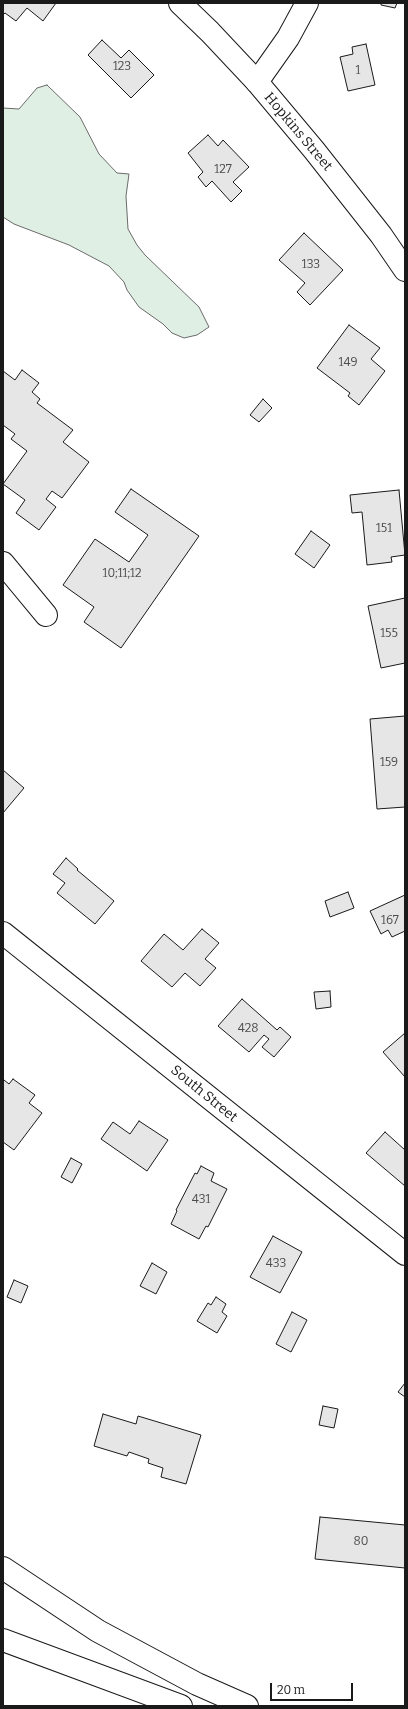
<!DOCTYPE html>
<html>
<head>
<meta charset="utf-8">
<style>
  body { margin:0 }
  #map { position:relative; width:408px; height:1709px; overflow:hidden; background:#fff; font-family:Bitter,serif }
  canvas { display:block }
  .frame { position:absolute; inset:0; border:4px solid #1a1a1a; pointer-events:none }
  .scale { position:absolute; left:270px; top:1683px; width:83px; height:18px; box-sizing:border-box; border:2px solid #1a1a1a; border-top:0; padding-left:5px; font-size:12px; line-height:14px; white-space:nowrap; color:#1a1a1a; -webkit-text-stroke:3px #fff; paint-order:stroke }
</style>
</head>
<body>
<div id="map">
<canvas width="408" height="1709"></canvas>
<div class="frame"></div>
<div class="scale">20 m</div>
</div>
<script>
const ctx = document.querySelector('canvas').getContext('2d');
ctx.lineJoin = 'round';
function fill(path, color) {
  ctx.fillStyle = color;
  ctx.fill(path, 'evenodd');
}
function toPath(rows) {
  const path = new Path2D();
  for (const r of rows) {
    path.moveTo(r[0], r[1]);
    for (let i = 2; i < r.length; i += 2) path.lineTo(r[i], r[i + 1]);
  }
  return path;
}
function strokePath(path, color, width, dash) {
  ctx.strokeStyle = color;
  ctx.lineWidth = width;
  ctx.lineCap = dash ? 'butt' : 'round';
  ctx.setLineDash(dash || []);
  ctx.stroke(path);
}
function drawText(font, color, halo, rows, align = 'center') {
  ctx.font = font + ' Bitter,serif';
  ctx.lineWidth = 3;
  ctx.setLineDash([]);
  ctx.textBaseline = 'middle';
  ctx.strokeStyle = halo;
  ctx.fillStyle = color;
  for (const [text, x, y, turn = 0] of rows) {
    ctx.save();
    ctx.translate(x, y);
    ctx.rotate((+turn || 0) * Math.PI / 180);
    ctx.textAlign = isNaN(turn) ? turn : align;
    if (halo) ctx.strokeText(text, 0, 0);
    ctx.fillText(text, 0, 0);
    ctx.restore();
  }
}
const green = toPath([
  [47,85,80,117,99,154,117,173,129,174,126,196,128,229,137,245,145,255,199,307,209,327,197,335,184,338,172,333,163,324,139,307,127,290,124,282,109,266,69,245,14,224,3,217,3,108,19,109,37,88,47,85]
]);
fill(green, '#e0efe3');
strokePath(green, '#6a6a6a', 1);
const building = toPath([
  [3,3,56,3,43,21,27,8,16,21,5,13,3,15,3,3],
  [381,3,397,3,395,8,381,5,381,3],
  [102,40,121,58,129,50,154,75,131,98,88,55,102,40],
  [366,44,375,85,348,91,340,57,353,54,352,47,366,44],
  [208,135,218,146,223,140,249,167,233,182,242,191,231,202,212,181,206,187,198,177,203,172,188,153,208,135],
  [304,233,343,270,310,305,297,292,305,283,279,260,304,233],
  [349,325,380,348,371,359,385,371,359,405,348,396,350,393,317,368,349,325],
  [22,370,39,383,32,392,40,399,37,403,73,430,63,442,89,462,62,498,52,491,46,499,56,507,39,530,16,513,25,500,3,484,27,451,11,439,15,434,3,425,3,371,15,380,22,370],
  [263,399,272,408,259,422,250,415,263,399],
  [131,489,199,536,121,648,84,622,94,607,63,585,95,539,129,562,148,535,115,512,131,489],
  [399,490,405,555,391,557,392,562,367,565,362,512,352,513,350,495,399,490],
  [311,531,330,545,314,568,295,554,311,531],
  [405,598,405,663,381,668,368,606,405,598],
  [405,716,405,807,377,809,370,719,405,716],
  [3,770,24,788,3,813,3,770],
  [66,858,78,869,77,870,114,901,95,924,57,893,65,883,53,874,66,858],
  [348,892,354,908,330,917,325,901,348,892],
  [405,895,405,931,392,937,388,930,381,934,370,911,405,895],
  [202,929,219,943,205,959,216,968,200,986,185,973,172,987,141,961,164,934,183,950,202,929],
  [330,991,331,1007,316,1009,314,992,330,991],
  [242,999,277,1030,280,1027,291,1037,274,1057,262,1047,269,1039,264,1035,249,1052,218,1026,242,999],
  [405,1033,405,1077,383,1052,405,1033],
  [13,1079,35,1095,29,1103,42,1113,14,1150,3,1142,3,1082,4,1080,9,1084,13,1079],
  [139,1121,168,1140,147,1171,101,1139,113,1122,130,1134,139,1121],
  [385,1132,405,1150,405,1186,366,1153,385,1132],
  [71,1158,82,1164,72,1183,61,1177,71,1158],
  [201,1166,214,1173,211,1181,227,1189,208,1227,206,1226,199,1239,171,1224,177,1211,176,1210,195,1173,197,1174,201,1166],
  [273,1236,302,1252,280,1293,250,1277,273,1236],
  [152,1263,167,1272,156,1294,140,1286,152,1263],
  [14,1280,28,1286,21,1303,7,1297,14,1280],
  [216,1297,226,1304,222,1312,227,1316,217,1333,197,1321,208,1303,211,1305,216,1297],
  [292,1312,307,1320,291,1352,276,1344,292,1312],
  [405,1383,405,1397,398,1392,405,1383],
  [323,1406,338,1409,334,1428,319,1425,323,1406],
  [103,1414,136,1424,138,1416,201,1435,186,1484,161,1477,163,1468,148,1463,149,1459,129,1452,127,1456,94,1446,103,1414],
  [320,1517,405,1525,405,1568,315,1559,320,1517]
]);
fill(building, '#e6e6e6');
strokePath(building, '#1a1a1a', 1);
const minor = toPath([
  [257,82,288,38,307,3],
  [3,563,46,615],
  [3,933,405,1254]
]);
const major = toPath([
  [180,3,210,32,257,82,314,150,381,235,405,270]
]);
const highway = toPath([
  [3,1568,98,1631,197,1684,247,1706],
  [3,1640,181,1706]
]);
strokePath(minor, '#1a1a1a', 24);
strokePath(major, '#1a1a1a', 24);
strokePath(highway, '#1a1a1a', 24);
strokePath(minor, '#fff', 22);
strokePath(major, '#fff', 22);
strokePath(highway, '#fff', 22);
drawText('12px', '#4d4d4d', null, [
  ["123",122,67],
  ["1",358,71],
  ["127",223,170],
  ["133",311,265],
  ["149",348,363],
  ["151",384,529],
  ["10;11;12",122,574],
  ["155",389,634],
  ["159",389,763],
  ["167",390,921],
  ["428",248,1029],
  ["431",201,1200],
  ["433",276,1264],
  ["80",361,1542]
]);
drawText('14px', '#1a1a1a', '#fff', [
  ["Hopkins Street",298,132,50],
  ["South Street",204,1094,39]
]);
</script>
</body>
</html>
